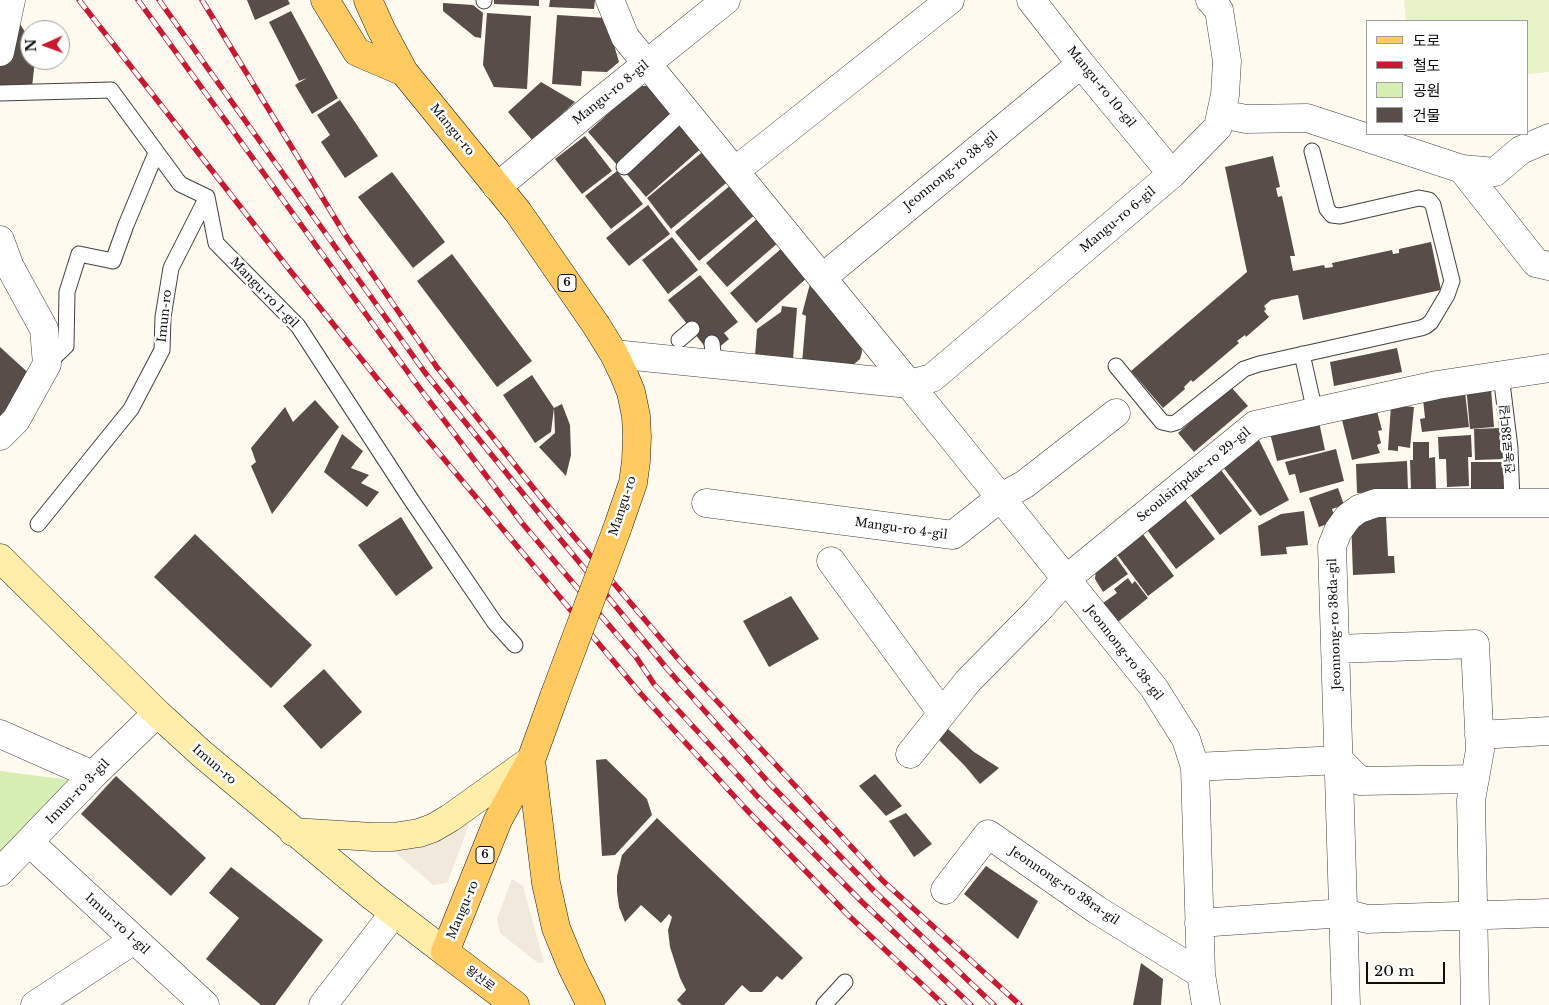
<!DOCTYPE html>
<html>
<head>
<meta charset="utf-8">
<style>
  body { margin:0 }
  #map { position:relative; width:1549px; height:1005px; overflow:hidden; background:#fffaef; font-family:"Libre Baskerville","Noto Sans KR",serif }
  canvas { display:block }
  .legend { position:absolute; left:1366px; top:20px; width:162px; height:115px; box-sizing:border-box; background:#fff; border:1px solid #9f9f9f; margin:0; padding:6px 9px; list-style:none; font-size:15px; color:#0e0e0e }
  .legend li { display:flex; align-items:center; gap:10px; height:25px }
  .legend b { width:25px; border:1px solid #9f9f9f }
  .north { position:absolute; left:20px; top:20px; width:50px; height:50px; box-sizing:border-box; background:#fff; border:1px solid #9f9f9f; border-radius:50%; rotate:268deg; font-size:14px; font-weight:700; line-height:20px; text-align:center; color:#0e0e0e }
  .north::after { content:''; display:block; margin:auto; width:18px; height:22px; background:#cb1830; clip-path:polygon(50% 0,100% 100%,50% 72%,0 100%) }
  .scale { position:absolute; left:1366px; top:962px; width:79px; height:22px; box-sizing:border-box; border:2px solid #0e0e0e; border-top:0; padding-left:6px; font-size:15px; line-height:18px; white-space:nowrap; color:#0e0e0e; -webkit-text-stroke:4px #fff; paint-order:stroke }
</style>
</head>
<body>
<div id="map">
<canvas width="1549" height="1005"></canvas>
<ul class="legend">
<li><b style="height:6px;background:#ffca5f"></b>도로</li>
<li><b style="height:6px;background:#cb1830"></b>철도</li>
<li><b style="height:14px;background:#d7eeb4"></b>공원</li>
<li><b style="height:14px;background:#584d49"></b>건물</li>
</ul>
<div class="north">N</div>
<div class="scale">20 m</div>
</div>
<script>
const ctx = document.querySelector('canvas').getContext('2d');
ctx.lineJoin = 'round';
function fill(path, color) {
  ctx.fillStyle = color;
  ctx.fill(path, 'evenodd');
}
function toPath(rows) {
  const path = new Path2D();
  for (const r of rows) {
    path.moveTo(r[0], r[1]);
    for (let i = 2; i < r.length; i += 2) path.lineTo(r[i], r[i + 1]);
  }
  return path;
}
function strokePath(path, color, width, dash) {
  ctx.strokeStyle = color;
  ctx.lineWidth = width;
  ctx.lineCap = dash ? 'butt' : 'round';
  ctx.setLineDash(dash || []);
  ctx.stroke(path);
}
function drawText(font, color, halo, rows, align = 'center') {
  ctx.font = font + ' "Libre Baskerville","Noto Sans KR",serif';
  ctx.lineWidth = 5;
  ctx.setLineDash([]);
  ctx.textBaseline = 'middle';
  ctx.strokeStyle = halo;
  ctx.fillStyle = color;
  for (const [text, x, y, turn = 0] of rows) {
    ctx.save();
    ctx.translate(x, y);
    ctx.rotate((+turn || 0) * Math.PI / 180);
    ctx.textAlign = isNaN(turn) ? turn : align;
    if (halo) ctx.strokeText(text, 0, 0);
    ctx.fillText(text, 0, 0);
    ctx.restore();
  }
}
fill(toPath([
  [0,771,86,782,0,872]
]), '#d7eeb4');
fill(toPath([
  [1404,0,1549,0,1549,72,1528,74,1528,21,1406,21]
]), '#e8f4c7');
fill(toPath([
  [465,821,469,825,447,883,433,885,390,848],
  [512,879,523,886,544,962,538,963,500,933,497,919]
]), '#f0e9dc');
fill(toPath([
  [247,0,288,0,290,4,255,20],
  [494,0,539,0,539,6,494,4],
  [550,0,595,0,594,9,549,7],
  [443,3,473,5,483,13,481,38,475,37,443,11],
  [12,11,30,40,30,60,35,60,32,87,0,87,0,65],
  [291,11,338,98,312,114,295,85,307,78,299,81,269,22],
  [487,13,531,16,527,89,494,87,483,65],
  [557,15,606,18,619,62,607,72,582,71,581,86,552,84],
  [541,82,575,102,533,141,508,112],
  [638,86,655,86,678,112,618,166,588,132],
  [340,100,378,156,345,178,321,142,330,135,317,115],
  [683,120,705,145,646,197,624,171],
  [585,136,612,171,582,194,555,159],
  [706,149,731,179,671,229,647,198],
  [1273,156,1280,187,1276,188,1278,197,1282,196,1295,256,1290,256,1293,271,1324,265,1325,268,1333,267,1332,263,1392,250,1393,254,1399,253,1399,249,1431,242,1441,290,1303,320,1298,295,1271,300,1264,306,1266,309,1264,311,1269,317,1246,337,1245,335,1237,341,1239,343,1193,382,1191,380,1184,387,1185,389,1163,408,1131,371,1247,272,1225,167],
  [617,171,643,204,611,229,585,196],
  [392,172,445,242,413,268,358,197],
  [732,184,756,214,699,261,675,232],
  [648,205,670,234,629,266,606,238],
  [758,218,779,242,727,287,706,263],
  [672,237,698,270,668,294,642,260],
  [782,248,808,277,756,323,730,293],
  [452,254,532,361,497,387,417,281],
  [700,275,738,322,724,333,729,339,717,349,706,348,668,300],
  [811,280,861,342,862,352,860,359,853,365,802,363,806,316,802,314],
  [782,306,797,308,793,359,755,356,757,329,781,312],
  [0,347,34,378,0,416],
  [1397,348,1402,372,1334,386,1330,362],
  [532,375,554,408,551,432,535,443,503,395],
  [1466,385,1491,389,1494,427,1470,429],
  [1231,387,1248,406,1194,452,1178,433],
  [1465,392,1469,427,1422,432,1420,419,1425,418,1423,399],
  [315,400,339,427,272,514,251,466,256,462,251,448,285,407,293,422],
  [562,404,570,425,571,455,566,476,539,447,555,433,554,408],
  [1391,405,1414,407,1410,448,1398,446,1398,451,1388,450],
  [1377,411,1382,430,1378,431,1381,443,1377,445,1380,453,1352,460,1342,420],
  [1319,422,1325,450,1277,461,1270,433],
  [1502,428,1503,438,1500,438,1500,450,1505,450,1506,459,1475,460,1474,429],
  [342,434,363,451,351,468,369,475,361,483,379,492,367,507,324,472],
  [1471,435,1472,457,1468,457,1469,486,1447,487,1446,459,1439,459,1438,437],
  [1259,440,1289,500,1260,516,1223,467,1240,451],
  [1413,442,1429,442,1429,458,1435,457,1436,490,1411,490,1410,460,1413,460],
  [1336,449,1344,481,1300,493,1295,474,1289,475,1285,462],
  [1407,461,1408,491,1357,493,1356,464],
  [1471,462,1508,462,1508,495,1471,491],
  [1218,466,1252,511,1220,535,1186,489],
  [1338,488,1344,505,1332,509,1336,521,1319,527,1309,498],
  [1183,497,1215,539,1176,569,1145,527],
  [1304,511,1308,545,1286,547,1287,554,1261,556,1258,526,1281,514],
  [401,517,433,568,396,596,358,545],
  [1386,517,1388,556,1394,556,1395,573,1353,575,1351,518],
  [1139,529,1174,576,1148,596,1113,549],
  [195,534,312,645,271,688,154,577],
  [1115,556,1128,574,1103,592,1095,579,1096,569],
  [1128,578,1132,584,1135,581,1148,598,1118,622,1103,603,1117,593,1114,589],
  [791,596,819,639,769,667,743,621],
  [324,669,362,712,321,749,283,706],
  [948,729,974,752,999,768,980,784,965,766,934,735],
  [606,759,647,799,652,815,615,855,602,856,596,760],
  [875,774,902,806,886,816,859,786],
  [116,776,206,858,171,896,81,814],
  [906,813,932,844,914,857,889,821],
  [657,818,803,958,782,980,777,976,762,992,750,992,742,985,724,1005,682,1005,677,1000,686,990,680,978,670,947,668,930,672,917,669,914,661,923,641,905,625,922,619,907,617,892,617,876,622,855],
  [986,866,1038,901,1018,939,964,894],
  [231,867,323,940,275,1005,261,1005,206,959,239,918,209,893],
  [1141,963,1163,979,1161,1005,1133,1005]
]), '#584d49');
const lane = toPath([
  [484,1,484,0],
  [0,93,111,90,180,184,207,197,216,243,298,326,410,498,495,623,515,645],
  [624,167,685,110],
  [679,340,692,329],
  [712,343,714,363],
  [1302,354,1315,412],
  [47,364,66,346,67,292,79,254,113,261,126,225,156,153],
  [1116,366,1162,422,1171,424,1177,422,1244,369,1259,364,1421,328,1426,326,1431,322,1447,295,1452,281,1433,205,1429,200,1419,198,1340,216,1332,215,1327,209,1312,151],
  [1501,375,1510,448,1512,503],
  [38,524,131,409,162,350,163,317,171,268,207,197],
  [824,1005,845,982]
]);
const street = toPath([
  [610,0,625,37,909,384,932,378,1172,174,1218,127,1225,95,1227,61,1219,10,1210,0],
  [1031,0,1081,64,1172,174],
  [0,52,11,0],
  [1221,114,1246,119,1307,118,1462,169,1536,263,1549,266],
  [1462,169,1495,172,1521,150,1549,138],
  [735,171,950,0],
  [497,187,593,107,726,0],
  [0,240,10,267,44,329,47,364,16,420,0,436],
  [822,278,1081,64],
  [614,354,909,384,1154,688,1186,739,1195,767,1201,974,1206,1005],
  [706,503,953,535,1000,498,1025,484,1116,413],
  [831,561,942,713],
  [1336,649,1475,644,1480,750,1471,800,1475,1005],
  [0,734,93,775],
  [1479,735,1549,731],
  [910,754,968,681,1037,611,1065,580,1255,425,1437,385,1549,368],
  [1195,767,1339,760,1360,781,1475,779],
  [29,842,205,1005],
  [0,872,93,775,157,713],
  [945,890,988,834,1097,910,1201,974],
  [1199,923,1344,913,1367,919,1549,913],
  [35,1005,134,940],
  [323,1005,394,913],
  [1346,1005,1332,546,1338,531,1348,517,1359,509,1376,503,1549,503]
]);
const secondary = toPath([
  [0,558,157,713,202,754,372,896,445,952],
  [293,832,373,837,393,837,419,833,433,828,450,818,531,760]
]);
const primary = toPath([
  [325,0,357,52,404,72],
  [368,0,381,29,404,72,518,212,596,325,614,354,624,375,631,392,636,416,637,437,636,461,633,483,617,529],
  [531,760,546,883,556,928,572,967,591,1005],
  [515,1005,445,952,498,820,531,760,555,694]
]);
strokePath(lane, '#414141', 17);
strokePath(street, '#414141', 29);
strokePath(secondary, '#303030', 29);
strokePath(primary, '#1f1f1f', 29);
strokePath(lane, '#fff', 15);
strokePath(street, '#fff', 28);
strokePath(secondary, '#fea', 28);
strokePath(primary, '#ffca5f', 28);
const rail = toPath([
  [79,0,292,273,392,397,641,694,745,808,848,915,944,1005],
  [138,0,415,382,522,523,636,657,654,684,757,796,862,902,971,1005],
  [159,0,426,374,551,528,669,671,770,784,874,891,994,1005],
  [202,0,344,233,436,366,543,500,680,661,883,881,1020,1005]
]);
strokePath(rail, '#cb1830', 5.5);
strokePath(rail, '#fff', 4, [11]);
const primaryBridge = toPath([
  [555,694,617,529]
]);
strokePath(primaryBridge, '#1f1f1f', 29, []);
strokePath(primaryBridge, '#ffca5f', 28);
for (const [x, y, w] of [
  [567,283,18],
  [485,855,18]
]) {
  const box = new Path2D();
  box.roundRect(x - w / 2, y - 8.5, w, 17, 4);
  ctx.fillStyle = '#fff';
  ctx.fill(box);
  strokePath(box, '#0e0e0e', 1);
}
drawText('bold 11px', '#0e0e0e', null, [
  ["6",567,283],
  ["6",485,855]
]);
drawText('12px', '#0e0e0e', '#fff', [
  ["Mangu-ro 10-gil",1101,87,51],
  ["Mangu-ro 8-gil",611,93,-39],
  ["Mangu-ro",452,130,51],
  ["Jeonnong-ro 38-gil",951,171,-39],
  ["Mangu-ro 6-gil",1118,220,-40],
  ["Mangu-ro 1-gil",264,293,46],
  ["Imun-ro",165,316,-84],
  ["전농로38다길",1508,439,-95],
  ["Seoulsiripdae-ro 29-gil",1194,475,-39],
  ["Mangu-ro",623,506,-72],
  ["Mangu-ro 4-gil",901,529,8],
  ["Jeonnong-ro 38da-gil",1335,624,-92],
  ["Jeonnong-ro 38-gil",1124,653,52],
  ["Imun-ro",214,765,41],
  ["Imun-ro 3-gil",78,792,-46],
  ["Jeonnong-ro 38ra-gil",1064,886,34],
  ["Mangu-ro",463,910,-67],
  ["Imun-ro 1-gil",117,924,43],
  ["왕산로",480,979,37]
]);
</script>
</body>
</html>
